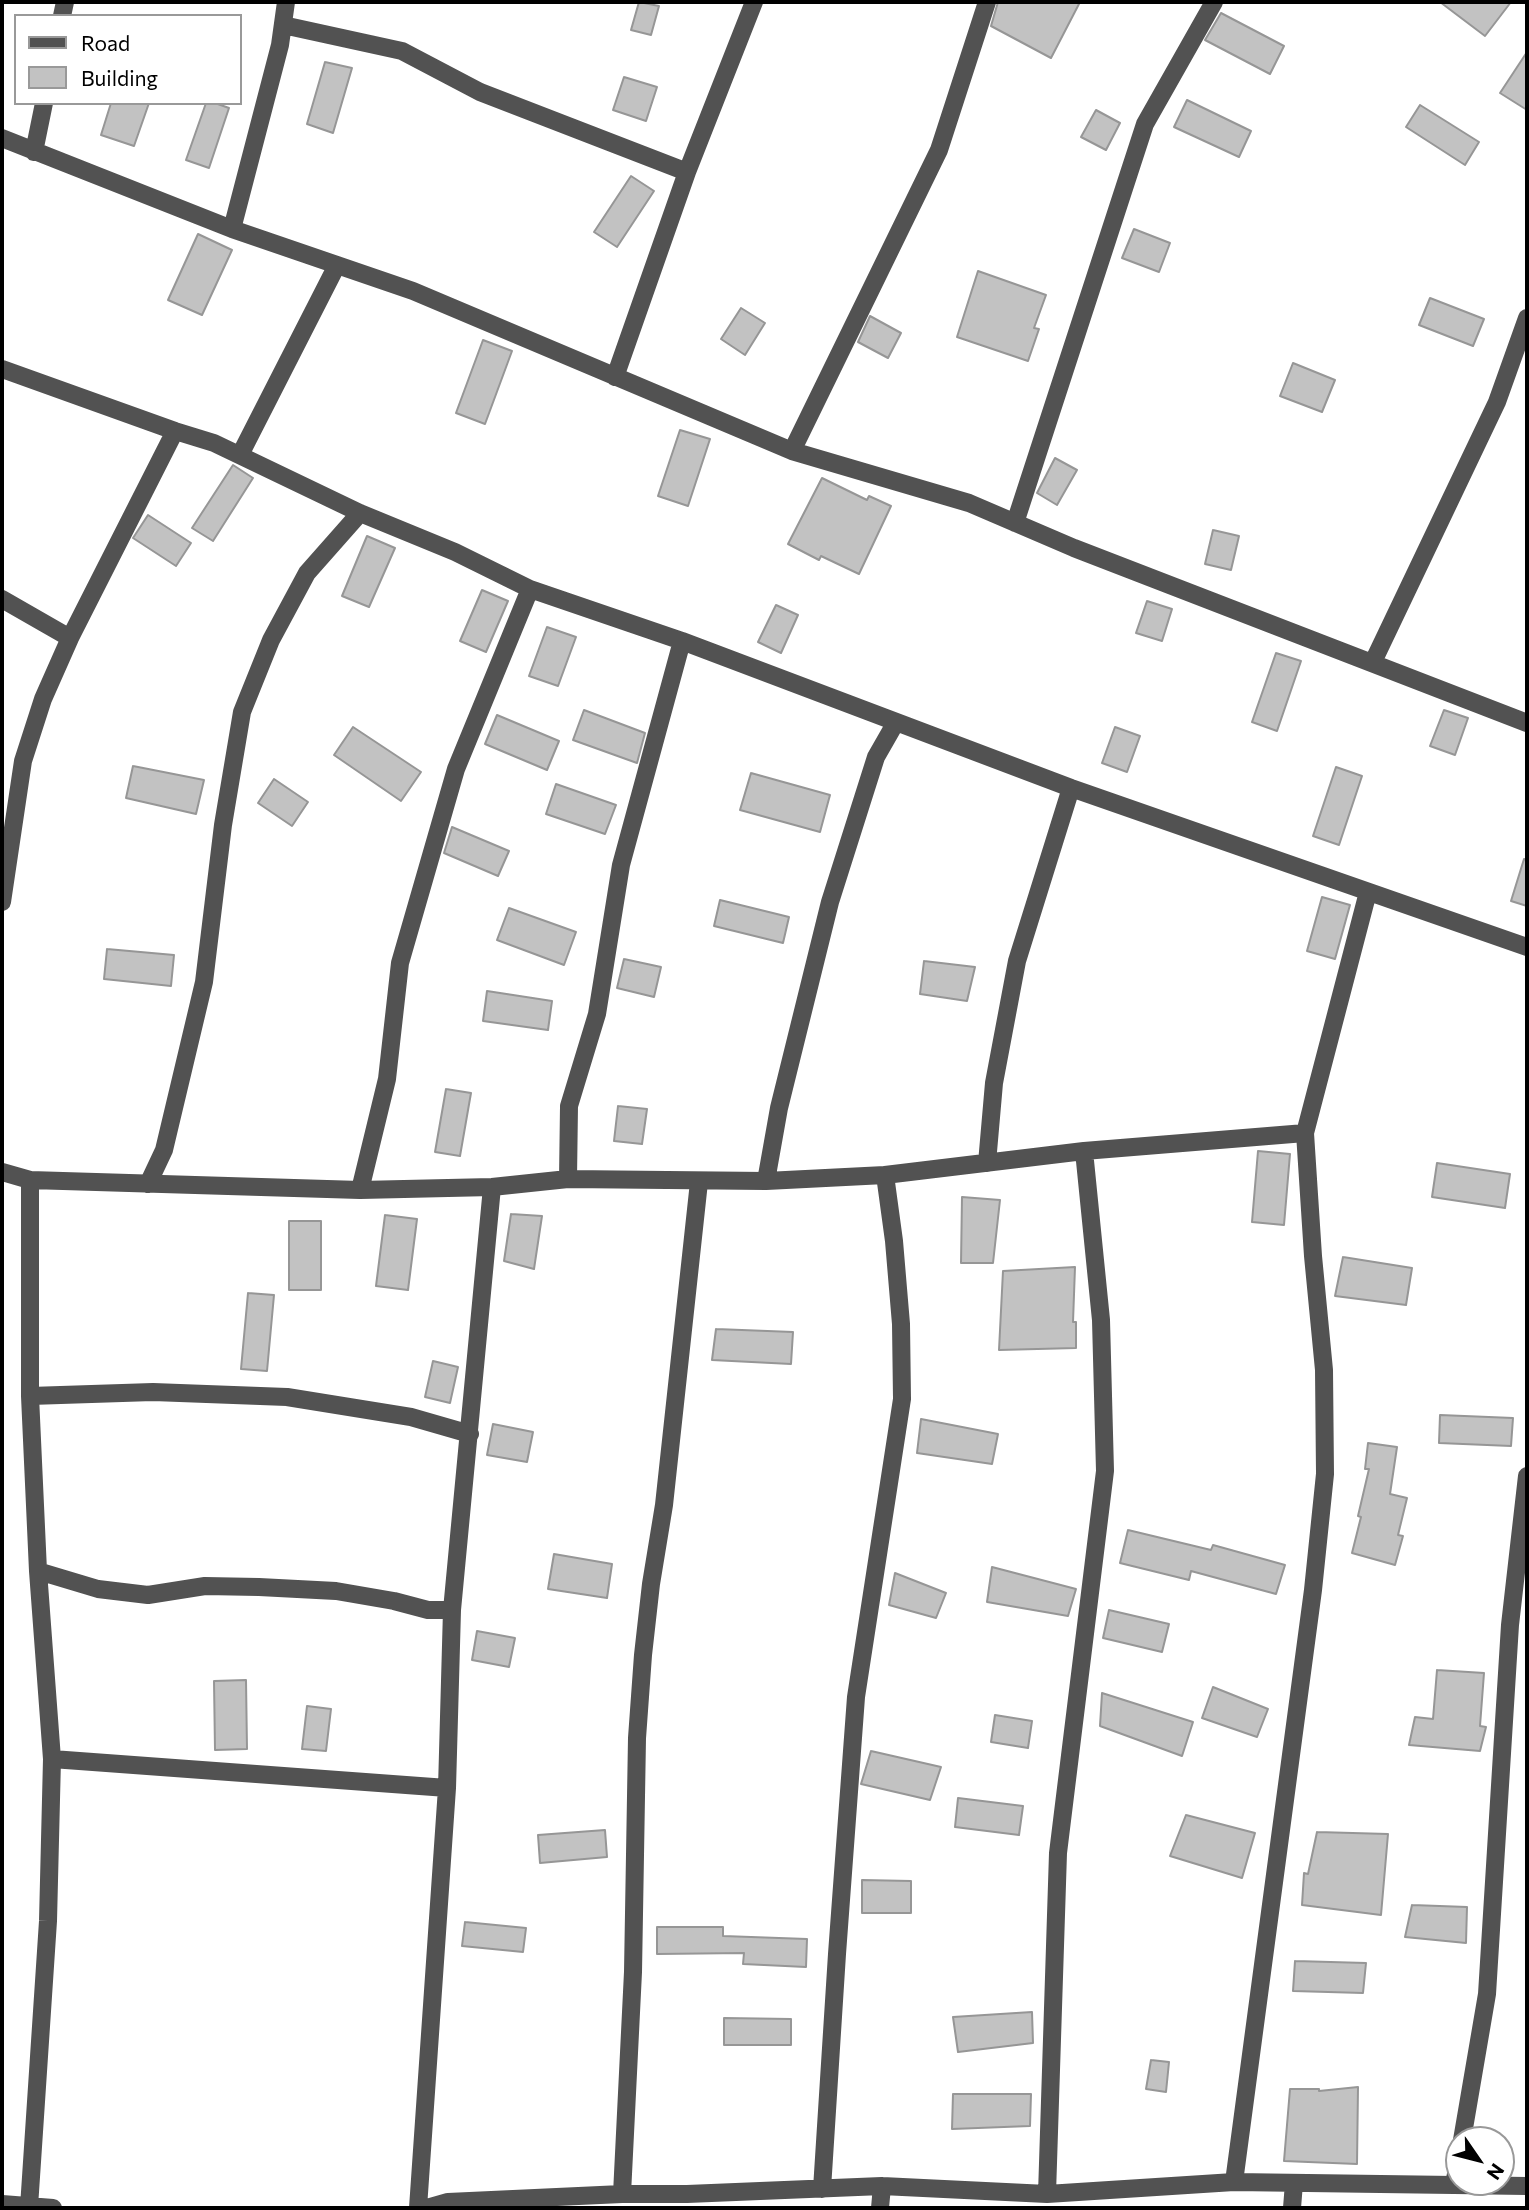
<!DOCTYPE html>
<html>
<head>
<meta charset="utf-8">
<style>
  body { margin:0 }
  #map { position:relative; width:1529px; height:2210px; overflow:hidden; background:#fff; font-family:Commissioner,sans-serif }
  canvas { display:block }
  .frame { position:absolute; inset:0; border:4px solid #000; pointer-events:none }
  .legend { position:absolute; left:14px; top:14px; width:228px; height:91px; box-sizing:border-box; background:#fff; border:2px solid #999; margin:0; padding:9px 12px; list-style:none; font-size:21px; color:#000 }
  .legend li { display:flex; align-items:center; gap:14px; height:35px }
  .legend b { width:35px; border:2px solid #999 }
  .north { position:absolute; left:1445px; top:2126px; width:70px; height:70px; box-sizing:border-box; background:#fff; border:2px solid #999; border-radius:50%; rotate:125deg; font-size:19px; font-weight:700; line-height:28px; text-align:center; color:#000 }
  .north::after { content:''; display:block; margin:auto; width:24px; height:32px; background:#000; clip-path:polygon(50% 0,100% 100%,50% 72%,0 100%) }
</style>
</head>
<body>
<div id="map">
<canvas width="1529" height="2210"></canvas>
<div class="frame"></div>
<ul class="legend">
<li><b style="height:9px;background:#525252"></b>Road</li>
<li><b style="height:19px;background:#c2c2c2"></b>Building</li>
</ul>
<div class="north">N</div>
</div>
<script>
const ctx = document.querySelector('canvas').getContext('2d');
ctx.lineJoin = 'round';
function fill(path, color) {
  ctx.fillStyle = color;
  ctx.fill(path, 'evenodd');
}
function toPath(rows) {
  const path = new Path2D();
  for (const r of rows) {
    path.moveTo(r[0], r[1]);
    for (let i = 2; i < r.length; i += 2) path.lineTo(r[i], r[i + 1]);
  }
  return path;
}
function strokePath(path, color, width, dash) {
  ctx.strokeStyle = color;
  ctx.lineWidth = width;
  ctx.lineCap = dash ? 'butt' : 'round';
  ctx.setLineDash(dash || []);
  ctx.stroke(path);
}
const building = toPath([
  [639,2,659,6,651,35,631,30,639,2],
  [998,2,1080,2,1051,58,991,26,998,2],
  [1440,2,1511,2,1485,36,1440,2],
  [1221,13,1284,46,1270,74,1205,40,1221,13],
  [1527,52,1527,110,1500,93,1527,52],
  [325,62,352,68,333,133,307,124,325,62],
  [624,77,657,87,646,121,613,110,624,77],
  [1187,100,1251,131,1239,157,1174,127,1187,100],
  [111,103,149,103,134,146,101,135,111,103],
  [206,103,215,103,229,108,209,168,186,160,206,103],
  [1420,105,1479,142,1465,165,1406,127,1420,105],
  [1096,110,1120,123,1106,150,1081,137,1096,110],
  [631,176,654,191,617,247,594,232,631,176],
  [1134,229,1170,243,1159,272,1122,258,1134,229],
  [198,234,232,250,202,315,168,300,198,234],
  [978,271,1046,295,1034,328,1039,329,1028,361,957,337,978,271],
  [1430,298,1484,319,1473,346,1419,325,1430,298],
  [741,308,765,323,745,355,721,339,741,308],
  [870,316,901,333,888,358,858,342,870,316],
  [483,340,512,351,485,424,456,413,483,340],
  [1293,363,1335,380,1322,412,1280,396,1293,363],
  [680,430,710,439,688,506,658,496,680,430],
  [1055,458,1077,470,1057,505,1037,493,1055,458],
  [233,465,253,478,213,541,192,528,233,465],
  [822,478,867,500,869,496,891,506,859,574,821,556,819,560,788,544,822,478],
  [148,515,191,543,176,566,133,538,148,515],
  [1213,530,1239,536,1231,570,1205,564,1213,530],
  [367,536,395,548,369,607,342,596,367,536],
  [482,590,508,601,486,652,460,641,482,590],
  [1147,601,1172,609,1162,641,1136,633,1147,601],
  [776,605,798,615,781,653,758,642,776,605],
  [547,627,576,637,558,686,529,676,547,627],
  [1276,653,1301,661,1277,731,1252,722,1276,653],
  [584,710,645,733,637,763,573,740,584,710],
  [1444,710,1468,718,1455,755,1430,746,1444,710],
  [497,715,559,741,547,770,485,744,497,715],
  [353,727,421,772,401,801,334,755,353,727],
  [1115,727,1140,736,1127,772,1102,763,1115,727],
  [133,766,204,780,196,814,126,798,133,766],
  [1336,767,1362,776,1339,845,1313,836,1336,767],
  [751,773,830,795,820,832,740,810,751,773],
  [274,779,308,802,292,826,258,803,274,779],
  [556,784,616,805,605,834,546,814,556,784],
  [452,827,509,851,498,876,444,853,452,827],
  [1524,859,1527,860,1527,906,1511,901,1524,859],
  [1322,897,1350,905,1335,959,1307,951,1322,897],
  [720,900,789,917,783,943,714,926,720,900],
  [509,908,576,932,564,965,497,940,509,908],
  [107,949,174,955,171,986,104,979,107,949],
  [624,959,661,967,654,997,617,988,624,959],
  [924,961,975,967,967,1001,920,994,924,961],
  [487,991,552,1001,548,1030,483,1021,487,991],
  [446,1089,471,1093,460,1156,435,1152,446,1089],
  [618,1106,647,1109,642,1144,614,1141,618,1106],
  [1258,1151,1290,1154,1284,1225,1252,1222,1258,1151],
  [1437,1163,1510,1174,1505,1208,1432,1197,1437,1163],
  [962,1197,1000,1200,993,1263,961,1263,962,1197],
  [511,1214,542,1216,534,1269,504,1261,511,1214],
  [385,1215,417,1219,408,1290,376,1286,385,1215],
  [289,1221,321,1221,321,1290,289,1290,289,1221],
  [1343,1257,1412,1268,1406,1305,1335,1296,1343,1257],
  [1075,1267,1073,1322,1076,1322,1076,1348,999,1350,1003,1271,1075,1267],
  [248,1293,274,1295,267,1371,241,1369,248,1293],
  [716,1329,793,1332,791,1364,712,1360,716,1329],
  [433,1361,458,1367,450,1403,425,1397,433,1361],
  [1440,1415,1513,1418,1511,1446,1439,1443,1440,1415],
  [921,1419,998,1434,992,1464,917,1453,921,1419],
  [493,1424,533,1432,527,1462,487,1455,493,1424],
  [1368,1443,1397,1447,1390,1494,1407,1498,1398,1535,1403,1536,1395,1565,1352,1553,1361,1517,1358,1516,1369,1469,1365,1469,1368,1443],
  [1128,1530,1211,1550,1213,1545,1285,1565,1276,1594,1191,1571,1189,1580,1120,1563,1128,1530],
  [554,1554,612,1564,607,1598,548,1589,554,1554],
  [992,1567,1076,1589,1068,1616,987,1602,992,1567],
  [895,1573,946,1593,936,1618,889,1605,895,1573],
  [1109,1610,1169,1624,1162,1652,1103,1638,1109,1610],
  [477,1631,515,1638,509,1667,472,1660,477,1631],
  [1437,1670,1484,1673,1480,1726,1486,1727,1480,1751,1409,1745,1415,1717,1433,1719,1437,1670],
  [246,1680,247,1749,215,1750,214,1681,246,1680],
  [1213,1687,1268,1709,1257,1737,1202,1718,1213,1687],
  [1102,1693,1193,1722,1182,1756,1100,1726,1102,1693],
  [307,1706,331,1709,326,1751,302,1749,307,1706],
  [995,1715,1032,1721,1028,1748,991,1742,995,1715],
  [871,1751,941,1767,930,1800,861,1784,871,1751],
  [958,1798,1023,1806,1019,1835,955,1827,958,1798],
  [1186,1815,1255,1833,1242,1878,1170,1856,1186,1815],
  [605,1830,607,1857,540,1863,538,1835,605,1830],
  [1317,1832,1388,1834,1381,1915,1302,1905,1304,1873,1308,1874,1317,1832],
  [862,1880,911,1881,911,1913,862,1913,862,1880],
  [1412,1905,1467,1907,1466,1943,1405,1937,1412,1905],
  [465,1922,526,1928,523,1952,462,1946,465,1922],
  [657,1927,723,1927,723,1936,807,1939,806,1967,743,1964,744,1953,657,1954,657,1927],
  [1295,1961,1366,1963,1363,1993,1293,1991,1295,1961],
  [1032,2012,1033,2043,958,2052,953,2017,1032,2012],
  [724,2018,791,2019,791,2045,724,2045,724,2018],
  [1151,2060,1169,2062,1166,2092,1146,2089,1151,2060],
  [1358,2087,1357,2164,1284,2161,1290,2089,1319,2089,1319,2091,1358,2087],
  [953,2094,1031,2094,1030,2126,952,2129,953,2094]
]);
fill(building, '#c2c2c2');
strokePath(building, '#969696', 2);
strokePath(toPath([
  [62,16,65,2],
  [283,25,402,51,480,92,687,172],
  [2,138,232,229,413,291,792,451,969,503,1074,548,1527,723],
  [34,152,44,103],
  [232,229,280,45,286,2],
  [2,369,175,431,214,443,360,513,455,552,530,589,682,641,1071,788,1527,947],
  [615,377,687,172,754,2],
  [792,451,939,150,987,2],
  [240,455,337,265],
  [1015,523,1145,124,1214,2],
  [2,599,70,638,175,431],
  [1373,662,1497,402,1527,318],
  [2,902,23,761,43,699,70,638],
  [987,1163,994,1083,1017,961,1071,788],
  [2,1172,30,1180,360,1190,492,1187,568,1179,766,1181,885,1175,1084,1151,1305,1133],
  [568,1179,569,1106,597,1014,621,865,682,641],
  [766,1181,779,1108,830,902,876,757,896,722],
  [148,1184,164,1150,204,982,223,825,242,712,271,640,307,573,360,513],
  [360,1190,387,1079,400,963,456,769,530,589],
  [30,1396,153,1392,287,1397,411,1417,470,1434],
  [38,1571,98,1589,148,1595,205,1586,259,1587,336,1591,394,1601,428,1610,452,1610],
  [52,1759,447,1788],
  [1462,2140,1487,1994,1510,1625,1527,1476],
  [1234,2182,1313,1590,1325,1474,1324,1370,1313,1256,1305,1133,1368,892],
  [1454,2185,1459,2157],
  [822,2189,837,1954,856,1697,902,1399,901,1324,894,1241,885,1175],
  [622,2194,633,1972,637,1738,643,1655,651,1584,664,1505,699,1182],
  [1047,2194,1058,1853,1105,1471,1101,1320,1084,1151],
  [2,2204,53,2208],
  [29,2207,48,1921,52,1759,38,1571,30,1396,30,1180],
  [418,2208,447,1788,452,1610,492,1187],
  [427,2208,448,2202,622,2194,687,2194,882,2186,1047,2194,1234,2182,1527,2186],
  [880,2208,882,2186],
  [1292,2208,1294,2183]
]), '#525252', 18);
</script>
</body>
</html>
